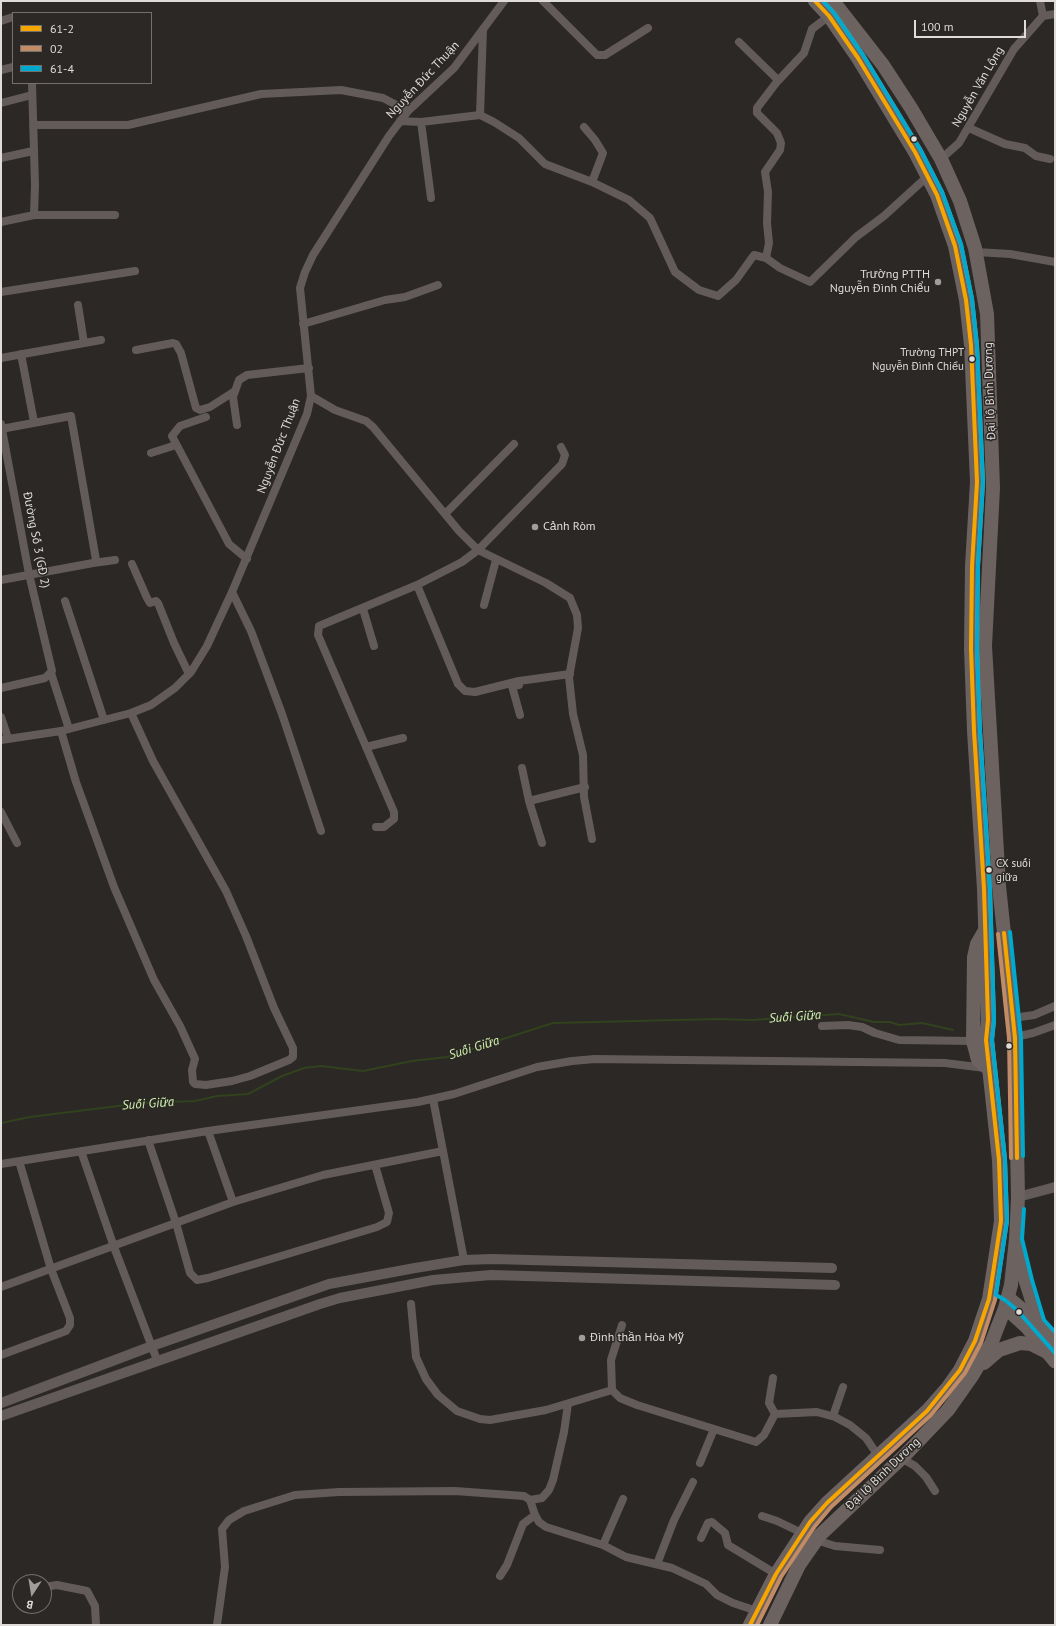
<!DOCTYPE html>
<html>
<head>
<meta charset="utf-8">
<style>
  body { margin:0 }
  #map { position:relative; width:1056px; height:1626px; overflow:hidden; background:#2b2826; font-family:"PT Sans",sans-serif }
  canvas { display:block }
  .frame { position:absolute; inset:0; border:2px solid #dfdcda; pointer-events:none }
  .legend { position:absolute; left:12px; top:12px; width:140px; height:72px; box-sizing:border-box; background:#2c2825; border:1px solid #74706d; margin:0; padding:5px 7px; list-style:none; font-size:12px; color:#dfdcda }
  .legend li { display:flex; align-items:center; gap:8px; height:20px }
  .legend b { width:20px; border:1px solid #74706d }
  .north { position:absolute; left:12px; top:1574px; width:40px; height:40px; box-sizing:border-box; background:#2c2825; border:1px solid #74706d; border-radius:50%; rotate:192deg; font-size:11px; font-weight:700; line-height:16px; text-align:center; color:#dfdcda }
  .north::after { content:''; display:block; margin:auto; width:14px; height:18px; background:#a09d9b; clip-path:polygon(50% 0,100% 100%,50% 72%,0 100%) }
  .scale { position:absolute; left:914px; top:20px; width:112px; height:18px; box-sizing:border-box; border:2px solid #dfdcda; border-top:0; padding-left:5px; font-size:12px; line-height:14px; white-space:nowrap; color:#dfdcda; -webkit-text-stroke:3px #2c2825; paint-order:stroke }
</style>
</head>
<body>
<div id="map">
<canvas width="1056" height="1626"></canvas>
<div class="frame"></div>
<ul class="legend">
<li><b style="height:5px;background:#f7a600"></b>61-2</li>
<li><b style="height:5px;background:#c18c65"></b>02</li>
<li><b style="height:5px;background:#00a9ce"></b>61-4</li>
</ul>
<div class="north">B</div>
<div class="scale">100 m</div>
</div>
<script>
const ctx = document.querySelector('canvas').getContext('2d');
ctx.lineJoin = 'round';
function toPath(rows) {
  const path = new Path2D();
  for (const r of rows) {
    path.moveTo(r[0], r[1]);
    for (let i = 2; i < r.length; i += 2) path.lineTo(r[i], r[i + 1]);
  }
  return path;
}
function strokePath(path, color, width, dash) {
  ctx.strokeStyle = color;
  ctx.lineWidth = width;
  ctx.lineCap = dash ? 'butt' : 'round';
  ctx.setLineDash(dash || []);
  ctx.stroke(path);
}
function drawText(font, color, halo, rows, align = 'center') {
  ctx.font = font + ' "PT Sans",sans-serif';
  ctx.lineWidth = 3;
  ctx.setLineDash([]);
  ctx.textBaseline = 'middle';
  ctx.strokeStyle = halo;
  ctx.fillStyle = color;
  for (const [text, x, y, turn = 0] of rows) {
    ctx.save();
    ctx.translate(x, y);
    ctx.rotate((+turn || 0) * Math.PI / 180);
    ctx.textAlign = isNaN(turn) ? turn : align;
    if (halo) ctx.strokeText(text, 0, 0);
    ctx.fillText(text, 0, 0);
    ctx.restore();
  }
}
strokePath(toPath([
  [1,1123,30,1117,142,1103,195,1101,217,1096,248,1094,282,1076,304,1068,321,1066,363,1071,412,1061,447,1057,553,1023,718,1019,752,1020,839,1014,874,1022,890,1022,899,1025,922,1023,953,1030]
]), '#31421d', 2);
strokePath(toPath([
  [543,1,597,55,605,55,648,28],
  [1040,1,1043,16],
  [1,21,13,17],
  [739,42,778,80],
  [1,70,13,67],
  [32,83,35,185,34,215],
  [1,103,32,95],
  [480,115,494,122,519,138,545,164,592,182,629,200,650,218,675,272,699,290,718,296,736,280,754,255,766,258,769,243,767,223,768,192,765,172,780,150,781,143,777,133,757,113,757,108,776,83,804,53,812,29,829,16],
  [400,121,421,122,480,115,483,29],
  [421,122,431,198],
  [33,125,128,125,261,94,341,90,383,98,408,111],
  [584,127,595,140,603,153,592,182],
  [969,128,1005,144,1025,148,1036,156,1050,159],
  [1,158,33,151],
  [941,159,959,143,1014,49,1043,16,1055,14],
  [1,222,34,215,115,215],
  [976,252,1010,254,1055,262],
  [766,258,780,268,810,282,856,237,884,216,928,176],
  [1,292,135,271],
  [78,305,84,343],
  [303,324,385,300,405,297,438,285],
  [136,350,173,343,176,344,181,353,196,408,200,410,210,407,235,391],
  [21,354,34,422],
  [1,358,101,340],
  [311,396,335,410,366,421,373,427,459,531,478,550,546,583,570,598,577,615,578,628,569,677,573,714,583,755,584,797,592,839],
  [206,417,180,426,172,436,229,544,247,559],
  [237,425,233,397,239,380,247,375,309,368],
  [1,429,71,416,96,560,93,563,1,580],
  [151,453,176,445],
  [445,514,514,444],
  [93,563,115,560],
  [132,564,147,598,150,603,156,601,158,603,174,643,189,674],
  [417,585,458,684,465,691,475,692,519,681,570,674],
  [232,592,251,631,282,714,321,831],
  [65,601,104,720],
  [484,605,496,560],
  [363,609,374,646],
  [51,673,69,729],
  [519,685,512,686,520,715],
  [1,688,45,678,52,671,29,574,1,424],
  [1,717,8,738],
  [61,731,76,782,114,887,154,980,180,1026,195,1059,192,1070,193,1082,195,1084,206,1085,232,1081,250,1076,289,1060,293,1057,293,1048,274,1008,246,936,226,891,153,761,131,713],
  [1,740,61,731,131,713,151,705,175,688,191,672,207,646,232,592,307,414,311,396,300,288,305,272,313,255,389,136,408,111,454,68,504,1],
  [366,747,403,738],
  [522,768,529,801,585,787],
  [529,801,542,843],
  [1,812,17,843],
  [376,827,384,827,394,819,394,812,318,635,319,626,417,585,462,562,478,550,562,464,565,455,561,447],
  [1013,1018,1034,1015,1055,1006],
  [822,1026,848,1025,862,1027,875,1033,899,1040,973,1041],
  [1015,1037,1033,1033,1055,1025],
  [433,1099,464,1260],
  [208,1131,233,1202],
  [148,1140,176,1223,190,1273,197,1280,208,1278,377,1227,387,1222,389,1213,375,1165],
  [81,1151,114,1247,157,1360],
  [1,1164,208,1131,418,1102,454,1094,537,1067,572,1061,595,1059,945,1063,985,1068],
  [1,1287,233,1202,323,1175,443,1151],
  [411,1304,416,1357,426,1379,438,1395,457,1411,480,1419,490,1420,546,1410,612,1390],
  [622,1325,611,1360,612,1390,620,1398,637,1405,756,1442,764,1435,775,1414,817,1412,835,1417,850,1425,866,1438,879,1457],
  [1,1355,66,1331,70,1325,70,1318,51,1269,19,1161],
  [773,1378,769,1403,775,1414],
  [833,1416,843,1387],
  [901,1458,915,1466,926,1477,935,1491],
  [700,1463,714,1429],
  [530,1500,542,1498,549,1490,553,1480,564,1432,568,1404],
  [762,1516,777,1521,802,1533],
  [701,1538,708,1523,712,1522,725,1533,728,1545,776,1574],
  [816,1540,835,1546,880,1550],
  [603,1545,623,1499],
  [657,1564,674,1520,693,1482],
  [500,1576,507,1565,523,1524,535,1515],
  [44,1587,57,1585,87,1591,95,1606,96,1625],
  [17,1590,20,1590],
  [217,1625,225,1567,222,1529,229,1520,244,1511,295,1495,339,1492,455,1491,524,1496,530,1500,535,1515,539,1522,546,1527,603,1545,626,1557,672,1568,706,1584,717,1595,733,1603,757,1611]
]), '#625b5a', 8);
strokePath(toPath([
  [1018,1197,1055,1187],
  [1,1403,152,1346,329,1284,415,1268,464,1260,492,1259,832,1268],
  [1,1416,320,1304,340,1298,433,1280,491,1275,835,1285]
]), '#625b5a', 10);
strokePath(toPath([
  [1008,1297,1039,1323,1055,1342],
  [1005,1308,1027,1328,1055,1362]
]), '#6d6462', 13);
strokePath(toPath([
  [984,932,977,944,974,957,973,1041,978,1060,989,1069],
  [1019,1251,1026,1282,1039,1323],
  [984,1363,999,1350,1020,1343,1031,1344,1047,1352],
  [750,1625,776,1574,810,1522,827,1503,927,1411,948,1387,960,1370,975,1341,989,1299,1001,1221,999,1160,986,1040,988,1020,984,889,974,731,971,649,972,566,977,482,971,345,966,300,955,246,937,195,915,152,858,58,829,16,815,1],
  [770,1625,799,1565,820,1535,906,1454,948,1410,972,1376,991,1344,1005,1308,1011,1285,1016,1239,1018,1197,1015,1038,999,886,985,646,993,488,987,314,975,248,960,201,941,159,911,108,883,65,833,1]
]), '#6c6260', 14);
strokePath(toPath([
  [1004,933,1015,1038,1017,1158],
  [750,1625,776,1574,810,1522,827,1503,927,1411,960,1370,975,1341,989,1299,1001,1221,999,1160,986,1040,988,1020,984,889,974,731,971,649,972,566,977,482,971,345,966,300,955,246,937,195,915,152,858,58,829,16,815,1]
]), '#f7a600', 4);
strokePath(toPath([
  [998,934,1009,1038,1011,1158],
  [757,1625,781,1577,815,1526,831,1507,931,1415,965,1373,981,1343,995,1300,1007,1221,1005,1159,992,1040,994,1020,990,889,980,731,977,649,978,566,983,482,977,345,972,299,961,245,942,192,920,149,863,55,834,13,823,1]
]), '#c18c65', 4);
strokePath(toPath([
  [823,1,834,13,863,55,920,149,942,192,961,244,972,299,977,345,983,482,978,566,977,649,980,731,990,889,994,1020,992,1040,1005,1159,1007,1221,996,1295,1005,1300,1017,1310,1055,1353],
  [1010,932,1021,1038,1023,1156],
  [1024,1209,1022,1239,1032,1280,1044,1320,1055,1332]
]), '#00a9ce', 4);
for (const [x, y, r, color] of [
  [914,139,3.5,"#dfdcda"],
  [938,282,4,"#a09d9b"],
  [972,359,3.5,"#dfdcda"],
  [535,527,4,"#a09d9b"],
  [989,870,3.5,"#dfdcda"],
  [1009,1046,3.5,"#dfdcda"],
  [1019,1312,3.5,"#dfdcda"],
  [582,1338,4,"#a09d9b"]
]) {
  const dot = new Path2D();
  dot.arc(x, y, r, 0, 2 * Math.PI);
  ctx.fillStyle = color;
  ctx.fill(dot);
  strokePath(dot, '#2c2825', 1.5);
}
drawText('11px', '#dfdcda', '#2c2825', [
  ["Trường THPT",964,353],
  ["Nguyễn Đình Chiểu",964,367],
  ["CX suối",996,864,"left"],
  ["giữa",996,878,"left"]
], 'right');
drawText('12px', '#dfdcda', '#2c2825', [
  ["Nguyễn Đức Thuận",423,80,-47],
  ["Nguyễn Văn Lộng",978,87,-60],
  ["Đại lộ Bình Dương",990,391,-92],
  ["Nguyễn Đức Thuận",279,446,-69],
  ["Đường Số 3 (GĐ 2)",36,540,79],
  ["Đại lộ Bình Dương",883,1474,-44]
]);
drawText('12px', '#dfdcda', '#2c2825', [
  ["Trường PTTH",930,275,"right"],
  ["Nguyễn Đình Chiểu",930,289,"right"],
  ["Cảnh Ròm",543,527],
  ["Đình thần Hòa Mỹ",590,1338]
], 'left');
drawText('italic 13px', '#cdf0ab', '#2c2825', [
  ["Suối Giữa",795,1017,-4],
  ["Suối Giữa",474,1048,-17],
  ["Suối Giữa",148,1104,-4]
]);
</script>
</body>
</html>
